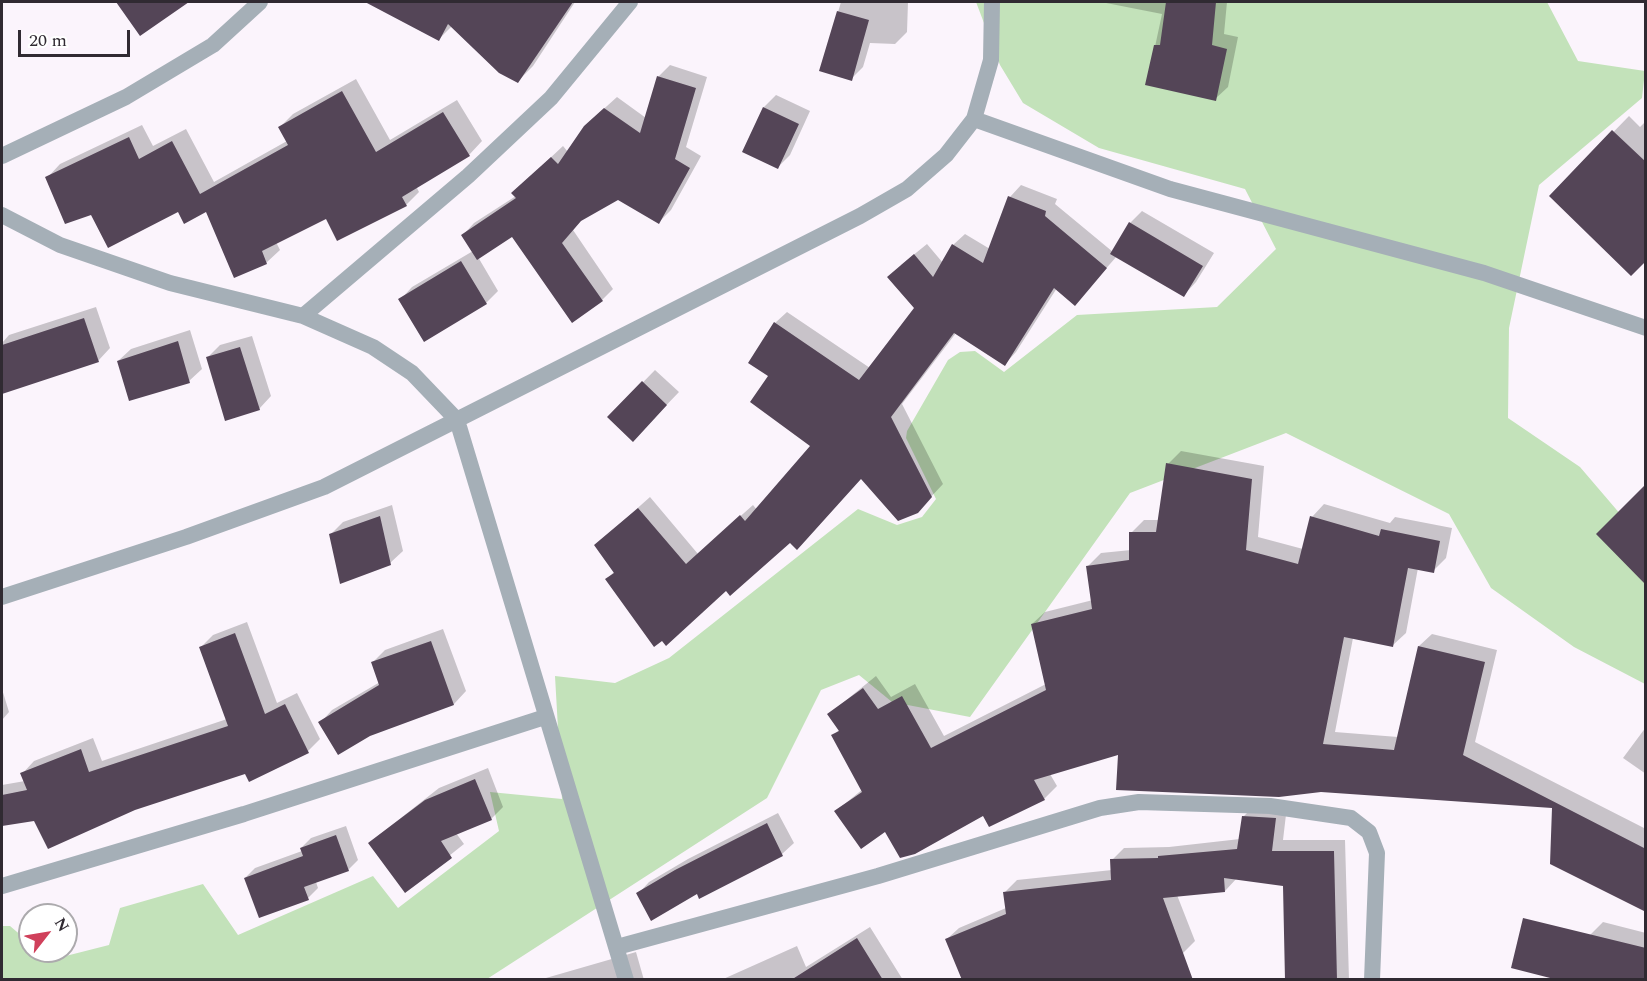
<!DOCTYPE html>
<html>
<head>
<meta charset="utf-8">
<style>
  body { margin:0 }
  #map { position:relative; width:1647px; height:981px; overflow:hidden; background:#fbf4fc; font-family:Spectral,serif }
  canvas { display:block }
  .frame { position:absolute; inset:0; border:3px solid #302a32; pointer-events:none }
  .north { position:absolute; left:18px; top:903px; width:60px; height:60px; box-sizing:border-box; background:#fff; border:2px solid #acaaad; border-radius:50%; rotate:59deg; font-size:16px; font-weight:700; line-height:24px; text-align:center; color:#302a32 }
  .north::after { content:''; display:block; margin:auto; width:21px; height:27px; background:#d0405b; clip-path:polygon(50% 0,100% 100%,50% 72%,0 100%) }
  .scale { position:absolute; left:18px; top:30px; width:112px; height:27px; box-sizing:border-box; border:3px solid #302a32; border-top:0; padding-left:8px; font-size:18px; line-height:21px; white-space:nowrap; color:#302a32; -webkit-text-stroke:4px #fff; paint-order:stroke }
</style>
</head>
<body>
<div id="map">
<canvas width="1647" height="981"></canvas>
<div class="frame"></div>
<div class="north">N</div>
<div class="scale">20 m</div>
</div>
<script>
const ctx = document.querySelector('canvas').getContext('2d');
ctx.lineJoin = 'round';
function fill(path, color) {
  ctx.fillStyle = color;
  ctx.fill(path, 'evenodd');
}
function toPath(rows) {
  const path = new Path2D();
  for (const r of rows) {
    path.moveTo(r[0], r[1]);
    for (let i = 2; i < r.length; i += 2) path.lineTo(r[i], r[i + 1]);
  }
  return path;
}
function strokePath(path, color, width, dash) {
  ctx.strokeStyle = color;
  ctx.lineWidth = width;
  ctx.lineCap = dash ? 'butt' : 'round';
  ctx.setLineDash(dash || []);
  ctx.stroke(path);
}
fill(toPath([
  [976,2,1547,2,1578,61,1645,71,1642,98,1539,185,1509,328,1508,418,1580,467,1645,543,1645,684,1574,647,1491,588,1449,514,1286,433,1130,493,970,717,892,702,859,675,821,690,767,798,487,979,2,979,2,926,10,926,30,943,30,951,39,951,50,960,109,945,120,908,203,884,238,935,373,876,398,908,499,831,490,792,562,799,555,676,615,683,669,658,858,509,897,525,922,517,936,499,906,438,907,431,948,360,960,352,975,351,1004,372,1077,315,1217,307,1276,249,1245,189,1099,148,1023,103,1000,65]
]), '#c3e2ba');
fill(toPath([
  [118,2,187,2,141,34],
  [368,2,575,2,533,66,518,81,452,26,439,39],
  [841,2,908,2,907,32,895,44,870,43,863,67,851,79,821,70],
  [1101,2,1227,2,1224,34,1238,37,1228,87,1215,99,1147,84,1162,14],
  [670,65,707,77,686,147,701,156,671,210,659,222,618,199,583,218,573,230,613,289,602,300,512,235,478,257,498,291,486,303,400,300,412,287,473,251,463,235,474,223,519,194,531,176,563,146,568,152,597,115,617,97,646,118,658,77],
  [356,79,390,140,457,100,482,141,469,155,416,186,419,192,406,205,326,217,276,242,280,250,266,263,207,210,92,213,47,178,60,164,142,125,153,146,186,129,214,182,287,141,280,127,293,114],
  [776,95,810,111,790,155,778,167,764,107],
  [1629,116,1640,127,1646,121,1646,260,1551,196],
  [1021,185,1057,199,1055,204,1113,252,1130,223,1142,211,1214,253,1196,282,1184,295,1117,256,1075,304,1057,288,1016,352,1005,364,956,333,902,404,943,484,929,499,861,478,790,541,726,589,607,579,615,571,596,545,650,497,698,554,753,505,757,510,812,446,770,376,775,323,787,312,870,368,916,308,901,265,927,244,943,263,953,245,965,234,990,249,1010,197],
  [96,307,110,348,98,361,7,390,2,374,2,343,9,335],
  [190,330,202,369,189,381,118,361,131,349],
  [252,336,271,396,259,409,207,358,220,345],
  [655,370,679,392,633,440,609,417],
  [1181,451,1264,466,1258,537,1303,549,1312,517,1324,504,1390,523,1395,517,1452,528,1446,558,1433,571,1418,568,1406,633,1393,645,1353,638,1335,732,1398,737,1419,646,1432,634,1497,650,1475,742,1646,829,1646,910,1553,807,1321,790,1119,753,1050,774,1057,786,1044,799,984,814,886,830,836,811,863,789,833,736,840,729,829,714,876,676,891,697,915,684,944,736,1046,684,1032,624,1045,612,1093,600,1088,566,1101,553,1131,550,1131,533,1144,520,1160,520,1168,464],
  [392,505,403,551,390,563,331,534,343,522],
  [247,622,277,703,297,693,320,739,308,751,245,772,2,825,2,785,25,781,22,774,34,761,93,738,102,761,227,719,201,647,213,635],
  [443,629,466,691,454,704,369,734,320,723,332,710,380,682,373,662,385,650],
  [2,689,9,712,2,720],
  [1646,727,1646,774,1623,758],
  [488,768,503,807,491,819,456,833,464,844,405,891,369,843,439,788],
  [1255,805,1287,806,1283,840,1345,840,1349,980,1287,980,1285,885,1237,878,1225,891,1177,895,1195,941,1183,953,1143,967,947,939,959,928,1006,908,1005,892,1017,880,1112,870,1112,860,1124,848,1169,847,1240,839,1244,816],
  [778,813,794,843,782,854,700,897,698,892,638,894,649,882,688,859],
  [346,826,358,860,348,870,316,882,318,888,308,898,245,878,255,868,302,851,301,848,311,838],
  [1603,922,1646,933,1646,975,1590,935],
  [870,927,903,980,721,980,797,946,806,967],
  [636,952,644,980,539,980]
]), '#0003');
fill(toPath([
  [116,2,189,2,140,36],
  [365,2,573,2,518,83,499,73,448,24,439,41],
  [1166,2,1216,2,1212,45,1227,49,1216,101,1145,85,1154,45,1160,45],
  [837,11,869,20,852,81,819,71],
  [657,76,696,88,675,159,690,168,659,224,618,200,581,221,562,243,603,301,572,323,512,237,477,260,461,235,516,198,511,193,551,157,558,164,584,126,604,108,640,133],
  [342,91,376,152,443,112,470,156,402,197,407,206,337,241,326,219,262,251,267,264,234,278,206,212,184,224,178,212,108,248,91,215,65,224,45,177,129,137,139,159,172,141,200,194,288,145,278,127],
  [763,107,799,124,778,169,742,152],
  [1612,130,1646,162,1646,261,1631,276,1549,196],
  [1008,196,1046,211,1045,216,1107,268,1075,306,1054,288,1005,366,954,333,891,417,932,497,918,513,898,521,861,479,797,550,790,543,730,596,726,591,666,646,662,641,654,647,605,579,614,573,594,545,638,508,686,564,740,515,745,521,810,446,750,402,768,376,748,363,774,322,859,380,914,308,887,277,914,254,933,277,952,244,983,263],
  [1129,222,1203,266,1184,297,1110,254],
  [461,261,487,304,424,342,398,299],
  [84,318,99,362,2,394,2,345],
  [178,341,190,383,129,401,117,361],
  [240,347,260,410,225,421,206,357],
  [642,381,667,405,633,442,607,417],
  [1166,463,1252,479,1246,550,1298,564,1310,516,1379,536,1381,529,1440,541,1434,573,1408,568,1393,647,1344,637,1323,744,1394,750,1418,646,1485,662,1463,755,1646,849,1646,912,1550,864,1552,808,1321,792,1279,797,1116,790,1118,755,1034,780,1045,800,989,827,983,816,915,854,900,858,885,832,861,849,834,811,862,792,831,735,839,731,827,714,863,688,878,709,902,696,931,748,1046,690,1031,624,1092,609,1086,566,1129,560,1129,532,1156,532],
  [1646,484,1646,585,1596,534],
  [380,516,391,565,340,584,329,534],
  [235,633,265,714,285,704,309,753,249,782,245,774,135,810,48,849,34,821,2,826,2,795,27,790,20,773,81,749,89,772,228,726,199,647],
  [431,641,454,705,370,736,338,755,318,722,379,685,371,662],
  [475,779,492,820,441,841,452,858,405,893,368,843,425,800],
  [1242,816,1276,818,1272,851,1334,851,1337,980,1285,980,1283,886,1224,878,1225,892,1163,898,1193,980,962,980,945,939,1006,914,1003,892,1111,880,1110,859,1158,858,1158,856,1237,849],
  [767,823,783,856,699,899,697,894,651,921,636,893,675,870],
  [336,835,349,871,304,887,309,900,259,918,244,878,303,856,300,848],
  [1523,918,1646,948,1646,980,1558,980,1511,968],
  [857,938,883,980,791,980]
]), '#544557');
strokePath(toPath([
  [992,2,991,60,974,119,1170,189,1484,273,1646,328],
  [2,156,126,97,213,45,260,2],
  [2,215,60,245,170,283,303,316,373,347,412,373,457,420,626,980],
  [303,316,468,176,551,98,630,2],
  [2,597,186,537,324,487,860,216,907,189,946,155,974,119],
  [2,886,244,814,545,717],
  [617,947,878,876,1100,808,1139,802,1270,806,1351,818,1369,832,1377,853,1372,980]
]), '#a5afb7', 16);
</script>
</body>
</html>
